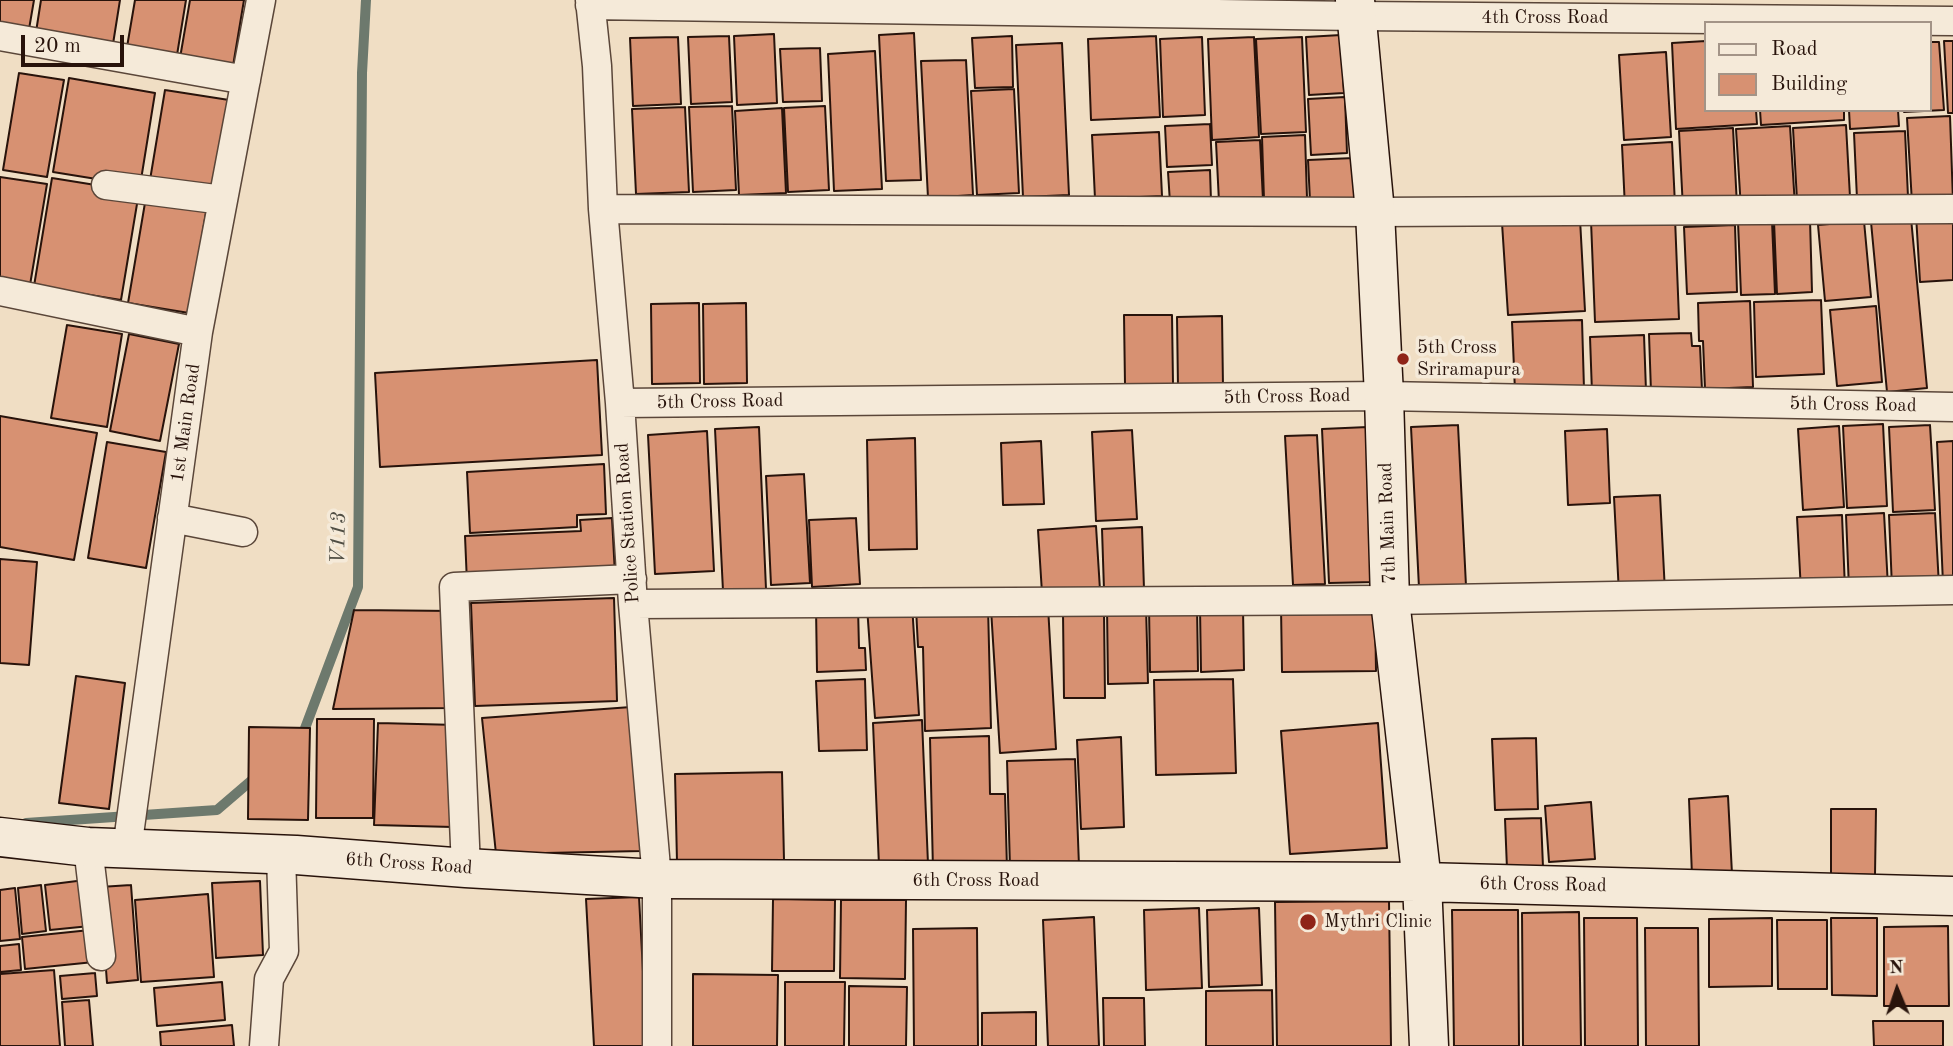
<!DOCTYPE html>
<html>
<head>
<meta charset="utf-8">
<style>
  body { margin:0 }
  #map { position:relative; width:1953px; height:1046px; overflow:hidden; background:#f0dec4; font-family:"Old Standard TT",serif }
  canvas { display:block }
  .legend { position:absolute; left:1704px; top:21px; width:228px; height:91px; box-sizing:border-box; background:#f5ead9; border:2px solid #a39487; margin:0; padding:9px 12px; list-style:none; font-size:21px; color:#28130b }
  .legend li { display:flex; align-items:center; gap:14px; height:35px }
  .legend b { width:35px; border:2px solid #a39487 }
  .north { position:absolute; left:1862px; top:955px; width:70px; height:70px; -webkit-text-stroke:5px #f5ead9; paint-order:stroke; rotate:358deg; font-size:19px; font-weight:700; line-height:28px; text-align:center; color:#28130b }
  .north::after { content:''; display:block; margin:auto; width:24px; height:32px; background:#28130b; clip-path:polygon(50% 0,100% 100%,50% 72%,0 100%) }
  .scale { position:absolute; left:21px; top:35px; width:103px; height:32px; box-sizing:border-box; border:4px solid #28130b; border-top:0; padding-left:9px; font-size:21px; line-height:24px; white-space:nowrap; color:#28130b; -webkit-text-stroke:5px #f5ead9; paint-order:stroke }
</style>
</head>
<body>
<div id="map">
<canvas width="1953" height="1046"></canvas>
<ul class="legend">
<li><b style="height:9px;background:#f5ead9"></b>Road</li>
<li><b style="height:19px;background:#d79172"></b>Building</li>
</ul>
<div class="north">N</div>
<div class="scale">20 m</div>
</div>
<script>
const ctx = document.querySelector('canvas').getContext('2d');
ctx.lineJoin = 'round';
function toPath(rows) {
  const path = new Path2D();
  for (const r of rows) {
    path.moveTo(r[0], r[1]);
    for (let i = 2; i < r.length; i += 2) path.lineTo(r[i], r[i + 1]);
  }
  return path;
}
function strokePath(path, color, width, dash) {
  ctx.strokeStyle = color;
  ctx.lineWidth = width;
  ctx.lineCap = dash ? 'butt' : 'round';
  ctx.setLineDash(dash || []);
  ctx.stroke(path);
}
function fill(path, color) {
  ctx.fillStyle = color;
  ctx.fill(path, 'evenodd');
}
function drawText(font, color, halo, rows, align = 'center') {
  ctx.font = font + ' "Old Standard TT",serif';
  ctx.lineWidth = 7;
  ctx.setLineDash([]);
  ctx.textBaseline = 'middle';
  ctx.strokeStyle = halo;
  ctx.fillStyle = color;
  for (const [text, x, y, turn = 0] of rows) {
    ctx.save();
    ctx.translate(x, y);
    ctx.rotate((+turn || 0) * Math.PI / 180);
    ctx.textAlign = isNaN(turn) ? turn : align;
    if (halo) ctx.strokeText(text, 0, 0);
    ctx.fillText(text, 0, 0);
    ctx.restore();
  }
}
strokePath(toPath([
  [301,739,358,587,362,73,366,0],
  [26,823,217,810,259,774]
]), '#6d796d', 10);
const building = toPath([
  [0,0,34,0,28,35,0,30,0,0],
  [41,0,120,0,113,44,36,32,41,0],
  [135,0,186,0,177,55,127,47,135,0],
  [190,0,244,0,233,66,180,58,190,0],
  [914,33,921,180,886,181,879,35,914,33],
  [774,34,777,103,737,105,734,36,774,34],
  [1341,35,1344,93,1309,95,1306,37,1341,35],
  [729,36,732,102,691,104,688,37,729,36],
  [1012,36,1013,87,975,88,972,38,1012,36],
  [1156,36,1160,117,1091,120,1088,39,1156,36],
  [678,37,681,104,633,106,630,38,678,37],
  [1202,37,1205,115,1163,117,1160,39,1202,37],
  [1254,37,1259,137,1212,140,1208,39,1254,37],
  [1302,37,1306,132,1261,134,1256,39,1302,37],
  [1706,41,1706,110,1756,110,1757,124,1676,129,1672,43,1706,41],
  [1944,41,1953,41,1953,113,1948,113,1944,41],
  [1930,42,1939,42,1944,110,1904,112,1904,110,1930,110,1930,42],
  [1062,43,1069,195,1023,197,1016,45,1062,43],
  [820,48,822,101,783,102,780,49,820,48],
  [875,51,882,189,834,191,828,54,875,51],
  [1666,52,1671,137,1624,140,1619,55,1666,52],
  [966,60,973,195,928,198,921,61,966,60],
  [19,73,64,80,47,177,3,170,19,73],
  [69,78,155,93,140,186,53,172,69,78],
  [1014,89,1019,193,977,195,971,91,1014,89],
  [165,90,229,100,213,197,149,186,165,90],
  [1345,97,1347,153,1311,155,1308,99,1345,97],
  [732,106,736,190,693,192,689,107,732,106],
  [825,106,829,190,788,192,784,108,825,106],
  [685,107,689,192,636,194,632,109,685,107],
  [782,108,786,193,739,195,735,111,782,108],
  [1760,110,1844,110,1844,120,1761,125,1760,110],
  [1849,110,1898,110,1899,126,1850,129,1849,110],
  [1950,116,1953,201,1912,203,1907,118,1950,116],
  [1210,124,1212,165,1167,167,1165,126,1210,124],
  [1846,125,1850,197,1797,200,1793,128,1846,125],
  [1790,126,1795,206,1741,209,1736,129,1790,126],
  [1733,128,1737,206,1683,209,1679,131,1733,128],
  [1905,131,1908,197,1857,199,1854,133,1905,131],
  [1159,132,1162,196,1095,199,1092,135,1159,132],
  [1305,135,1307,198,1264,200,1262,137,1305,135],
  [1260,140,1263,200,1219,202,1216,142,1260,140],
  [1672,142,1675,205,1625,208,1622,145,1672,142],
  [1354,158,1356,199,1310,201,1308,160,1354,158],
  [1210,170,1211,201,1170,203,1168,172,1210,170],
  [0,177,47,184,30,285,0,281,0,177],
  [52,178,139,192,121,300,34,286,52,178],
  [146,197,207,207,189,313,128,303,146,197],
  [1953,213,1953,280,1920,282,1916,215,1953,213],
  [1675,218,1679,319,1595,322,1591,221,1675,218],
  [1911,218,1927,388,1887,392,1871,222,1911,218],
  [1580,219,1585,311,1508,315,1502,223,1580,219],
  [1810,219,1812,292,1777,294,1774,221,1810,219],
  [1772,221,1775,294,1741,295,1738,222,1772,221],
  [1864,221,1871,297,1825,301,1818,225,1864,221],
  [1735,225,1737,292,1687,294,1684,227,1735,225],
  [1821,300,1824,374,1756,377,1754,302,1821,300],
  [1750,301,1753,387,1705,389,1703,341,1699,341,1698,303,1750,301],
  [699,303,700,383,652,384,651,304,699,303],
  [746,303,747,383,704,384,703,304,746,303],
  [1876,306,1882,382,1837,386,1830,310,1876,306],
  [1124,315,1172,315,1173,384,1125,385,1124,315],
  [1222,316,1223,387,1178,388,1177,317,1222,316],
  [1582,320,1584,389,1515,391,1512,322,1582,320],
  [67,325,122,334,107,427,51,418,67,325],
  [1691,333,1692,346,1700,346,1702,390,1651,392,1649,334,1691,333],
  [129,334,179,344,160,441,110,431,129,334],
  [1644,335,1646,391,1592,393,1590,337,1644,335],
  [597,360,602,455,380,467,375,373,597,360],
  [0,416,97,433,74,560,0,547,0,416],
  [1883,424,1887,506,1847,508,1843,426,1883,424],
  [1458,425,1466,586,1419,588,1411,427,1458,425],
  [1930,425,1935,510,1893,512,1889,427,1930,425],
  [1839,426,1844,507,1803,510,1798,429,1839,426],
  [759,427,766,589,723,591,715,429,759,427],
  [1368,427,1375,582,1329,583,1322,429,1368,427],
  [1607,429,1610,503,1568,505,1565,431,1607,429],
  [1132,430,1137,519,1096,521,1092,432,1132,430],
  [707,431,714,571,655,574,648,435,707,431],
  [1317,435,1325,584,1293,585,1285,436,1317,435],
  [915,438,917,549,869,550,867,440,915,438],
  [1041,441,1044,504,1003,505,1001,443,1041,441],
  [1953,441,1953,584,1943,584,1937,442,1953,441],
  [107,442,166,452,146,568,88,558,107,442],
  [604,464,606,514,577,515,577,527,470,533,467,472,604,464],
  [804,474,810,583,771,585,766,476,804,474],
  [1660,495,1665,592,1619,594,1614,497,1660,495],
  [1884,513,1888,587,1849,589,1846,515,1884,513],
  [1935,513,1939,586,1892,588,1889,515,1935,513],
  [1842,515,1845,589,1801,591,1797,517,1842,515],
  [612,518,615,575,467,583,465,536,581,531,580,520,612,518],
  [856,518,860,584,812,587,809,520,856,518],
  [1096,526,1100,590,1042,593,1038,530,1096,526],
  [1142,527,1144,589,1104,590,1102,529,1142,527],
  [0,559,37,562,29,665,0,663,0,559],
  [614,598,617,701,475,706,471,603,614,598],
  [912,604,919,715,875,718,867,607,912,604],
  [1197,605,1198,671,1150,672,1149,606,1197,605],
  [988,606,991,728,925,731,923,647,918,647,916,608,988,606],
  [1048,606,1056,749,1000,753,991,609,1048,606],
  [1146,606,1148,683,1108,684,1107,607,1146,606],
  [1375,606,1376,671,1282,672,1281,607,1375,606],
  [858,607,859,648,865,648,866,670,817,672,816,608,858,607],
  [1200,608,1243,608,1244,670,1201,672,1200,608],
  [354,610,454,611,454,708,333,709,354,610],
  [1104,612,1105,698,1064,698,1063,613,1104,612],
  [76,676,125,683,109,809,59,803,76,676],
  [865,679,867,750,819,751,816,681,865,679],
  [1233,679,1236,773,1156,775,1154,680,1233,679],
  [631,707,642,851,496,854,482,718,631,707],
  [317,719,374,719,373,818,316,818,317,719],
  [922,720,928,864,879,866,873,723,922,720],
  [378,723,457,725,453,827,374,825,378,723],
  [1378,723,1387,848,1290,854,1281,731,1378,723],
  [249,727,310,728,308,820,248,819,249,727],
  [989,736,990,794,1005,794,1007,869,933,871,930,738,989,736],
  [1121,737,1124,827,1081,829,1077,740,1121,737],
  [1536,738,1538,809,1495,810,1492,739,1536,738],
  [1075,759,1079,866,1010,868,1007,761,1075,759],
  [782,772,784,860,677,862,675,774,782,772],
  [1728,796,1732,874,1692,876,1689,799,1728,796],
  [1591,802,1595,859,1549,862,1545,806,1591,802],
  [1831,809,1876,809,1875,875,1831,874,1831,809],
  [1541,818,1543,867,1507,869,1505,819,1541,818],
  [85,880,90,926,50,930,45,885,85,880],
  [260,881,263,955,216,958,212,883,260,881],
  [41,885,46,931,22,934,18,888,41,885],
  [131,885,138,980,107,983,100,887,131,885],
  [15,888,20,939,0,941,0,890,15,888],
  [208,894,214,977,141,982,135,900,208,894],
  [639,897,647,1046,594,1046,586,899,639,897],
  [773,899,835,900,834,971,772,971,773,899],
  [841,900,906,900,905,979,840,978,841,900],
  [1389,901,1391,1046,1277,1046,1275,902,1389,901],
  [1199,908,1202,988,1146,990,1144,910,1199,908],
  [1259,908,1262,985,1209,987,1207,910,1259,908],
  [1452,910,1518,910,1519,1046,1454,1046,1452,910],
  [1579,912,1581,1046,1523,1046,1522,913,1579,912],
  [1094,917,1099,1046,1048,1046,1043,920,1094,917],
  [1584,918,1637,918,1638,1046,1585,1046,1584,918],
  [1772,918,1772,986,1709,987,1709,919,1772,918],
  [1831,918,1877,918,1877,996,1832,995,1831,918],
  [1777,920,1827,920,1827,989,1778,989,1777,920],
  [1948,926,1949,1006,1884,1006,1884,927,1948,926],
  [977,928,978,1046,914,1046,913,929,977,928],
  [1645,928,1698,928,1699,1046,1646,1046,1645,928],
  [90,930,94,962,25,969,22,937,90,930],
  [19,944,21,970,0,972,0,946,19,944],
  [54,970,60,1046,0,1046,0,974,54,970],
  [95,973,97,996,62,999,60,976,95,973],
  [693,974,778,975,777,1046,693,1046,693,974],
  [222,982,225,1020,157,1026,154,988,222,982],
  [785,982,845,982,844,1046,785,1046,785,982],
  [849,986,907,987,906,1046,849,1046,849,986],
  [1272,990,1273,1046,1206,1046,1206,991,1272,990],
  [1103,998,1144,998,1145,1046,1104,1046,1103,998],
  [89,1000,93,1046,65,1046,62,1002,89,1000],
  [1036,1012,1036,1046,982,1046,982,1013,1036,1012],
  [1873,1021,1943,1021,1943,1046,1874,1046,1873,1021],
  [232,1025,234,1046,161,1046,160,1032,232,1025]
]);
fill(building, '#d79172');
strokePath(building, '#28130b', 2);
const street = toPath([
  [590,0,597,66,603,209,620,403,633,604,657,879,657,1046],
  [590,5,1357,16,1953,21],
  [0,36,246,80],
  [106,185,223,200],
  [603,209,1375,212,1953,209],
  [0,291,198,332],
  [620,403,1384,396,1953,407],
  [172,518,243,532],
  [633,604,1390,600,1953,590],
  [88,847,101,956],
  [127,849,198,332,261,0],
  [466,868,454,587,632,579],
  [264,1046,269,979,284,951,281,855]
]);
const secondary = toPath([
  [1355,0,1375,212,1384,396,1390,600,1422,882,1429,1046],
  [0,837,88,847,296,855,466,868,657,879,1422,882,1953,896]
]);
strokePath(street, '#5a4639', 31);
strokePath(secondary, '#28130b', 41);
strokePath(street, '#f5ead9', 28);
strokePath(secondary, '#f5ead9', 38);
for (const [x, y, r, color] of [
  [1403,359,7,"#8f2418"],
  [1308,922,9,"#8f2418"]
]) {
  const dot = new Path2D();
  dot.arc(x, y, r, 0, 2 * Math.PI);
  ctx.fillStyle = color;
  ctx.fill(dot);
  strokePath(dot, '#f5ead9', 2.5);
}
drawText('19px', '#28130b', '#f5ead9', [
  ["4th Cross Road",1545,18],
  ["5th Cross Road",1287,397,-1],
  ["5th Cross Road",720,402,-1],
  ["5th Cross Road",1853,405,1],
  ["1st Main Road",186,423,-82],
  ["Police Station Road",628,523,-94],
  ["7th Main Road",1388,523,-92],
  ["6th Cross Road",409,864,4],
  ["6th Cross Road",976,881],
  ["6th Cross Road",1543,885,1]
]);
drawText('19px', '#28130b', '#f5ead9', [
  ["5th Cross",1417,348],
  ["Sriramapura",1417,370],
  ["Mythri Clinic",1324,922]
], 'left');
drawText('italic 21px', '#504e44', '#f5ead9', [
  ["V113",339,538,-89]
]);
</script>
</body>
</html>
